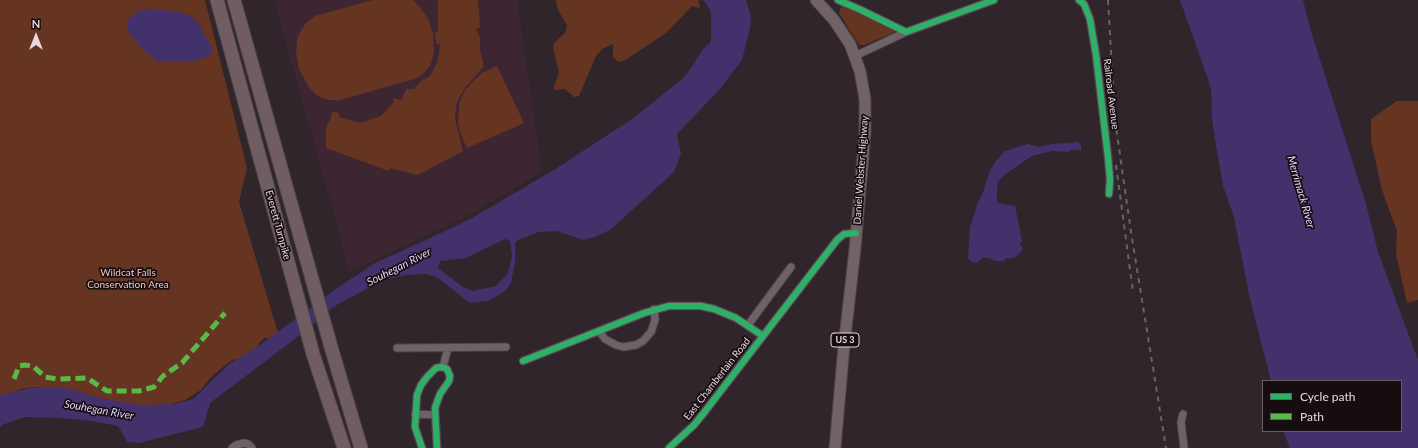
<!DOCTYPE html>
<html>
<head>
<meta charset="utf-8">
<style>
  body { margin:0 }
  #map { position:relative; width:1418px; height:448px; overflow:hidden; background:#2f252a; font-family:Lato,sans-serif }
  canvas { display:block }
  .legend { position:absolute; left:1262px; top:380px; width:140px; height:52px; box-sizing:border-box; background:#160d11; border:1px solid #695f63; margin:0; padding:5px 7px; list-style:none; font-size:12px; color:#e6d9df }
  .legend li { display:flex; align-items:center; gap:8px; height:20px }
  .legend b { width:20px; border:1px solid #695f63 }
  .north { position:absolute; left:16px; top:16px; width:40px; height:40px; -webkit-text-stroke:3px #160d11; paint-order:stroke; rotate:0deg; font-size:11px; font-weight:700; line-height:16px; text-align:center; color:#e6d9df }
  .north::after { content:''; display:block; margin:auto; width:14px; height:18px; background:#e6d9df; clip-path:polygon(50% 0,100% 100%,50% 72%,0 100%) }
</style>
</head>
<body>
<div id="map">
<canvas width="1418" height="448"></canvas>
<ul class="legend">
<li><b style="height:5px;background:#2db169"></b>Cycle path</li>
<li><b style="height:5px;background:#58b947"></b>Path</li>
</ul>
<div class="north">N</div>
</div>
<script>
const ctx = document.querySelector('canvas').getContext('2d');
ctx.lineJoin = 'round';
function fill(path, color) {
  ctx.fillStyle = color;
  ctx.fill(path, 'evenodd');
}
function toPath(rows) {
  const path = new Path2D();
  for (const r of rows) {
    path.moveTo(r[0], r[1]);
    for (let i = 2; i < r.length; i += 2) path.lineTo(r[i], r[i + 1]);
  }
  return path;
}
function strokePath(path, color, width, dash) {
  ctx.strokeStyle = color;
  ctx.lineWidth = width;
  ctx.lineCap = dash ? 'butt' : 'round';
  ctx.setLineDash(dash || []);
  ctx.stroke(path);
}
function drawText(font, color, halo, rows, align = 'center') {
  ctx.font = font + ' Lato,sans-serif';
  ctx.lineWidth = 3.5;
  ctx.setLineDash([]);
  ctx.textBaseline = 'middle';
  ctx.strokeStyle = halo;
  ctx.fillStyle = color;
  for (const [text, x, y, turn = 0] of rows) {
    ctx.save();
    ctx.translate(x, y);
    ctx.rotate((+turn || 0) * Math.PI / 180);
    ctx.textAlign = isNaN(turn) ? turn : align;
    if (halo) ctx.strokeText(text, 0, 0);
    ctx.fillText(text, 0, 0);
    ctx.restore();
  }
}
fill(toPath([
  [274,0,517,0,542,172,465,217,350,272]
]), '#3d2632');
fill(toPath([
  [0,0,205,0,247,168,239,202,278,333,270,338,264,338,259,343,258,347,240,358,233,360,228,363,210,378,201,390,185,400,169,405,144,407,36,387,21,389,0,398],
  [373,0,413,0,419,6,429,20,433,34,434,53,430,66,422,75,411,80,340,100,330,100,322,98,315,94,309,87,299,69,296,52,297,40,300,32,306,23,315,16],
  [438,0,478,0,480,27,476,29,480,37,480,50,484,66,465,88,457,102,455,115,456,123,463,151,418,175,390,168,389,171,326,148,326,127,331,118,332,112,339,113,339,117,360,123,381,116,394,102,393,98,402,100,406,89,414,89,421,81,430,76,438,61,440,45,436,43,435,33,438,31],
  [556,0,698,0,700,8,692,6,666,33,627,59,621,62,617,61,613,57,613,44,602,49,596,56,579,96,574,97,565,89,553,90,559,72,553,48,554,43,565,33,567,26,557,8],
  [843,7,894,29,894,31,893,33,864,45,859,45,839,13,840,8],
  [497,66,524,123,467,148,461,135,458,125,459,104,464,92,471,83,482,73],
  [1397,101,1418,101,1418,300,1407,303,1396,254,1397,231,1382,190,1371,141,1371,119]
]), '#663521');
fill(toPath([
  [703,0,746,0,751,16,750,28,742,60,720,89,677,134,681,154,674,172,610,230,595,237,583,240,557,231,539,232,518,240,515,244,515,262,511,283,504,292,488,301,470,303,438,278,427,274,408,275,385,279,333,307,300,335,210,403,203,427,139,443,127,442,118,426,91,421,61,418,25,417,2,425,0,428,0,395,31,388,46,387,71,389,100,398,141,405,174,404,193,399,228,365,260,345,343,284,375,263,441,233,472,218,557,168,635,117,683,78,691,68,703,49,711,42,711,12,706,3],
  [505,239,510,241,512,255,508,273,496,286,473,291,463,287,438,268,440,261,466,258],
  [1180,0,1303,0,1310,28,1366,204,1378,252,1418,360,1418,448,1290,448,1283,431,1401,431,1401,381,1271,381,1249,295,1234,217,1223,186,1216,145,1212,118,1211,88],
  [143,9,163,10,183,13,191,16,197,21,211,46,211,54,202,59,187,62,158,62,142,49,128,31,127,21,135,14],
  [1078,142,1081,145,1081,150,1071,150,1068,152,1052,151,1032,156,1004,175,998,182,997,192,997,203,1015,206,1022,241,1020,245,1023,248,1022,251,1014,258,1006,258,1004,261,995,261,989,258,982,258,978,262,973,263,968,258,970,227,977,205,983,192,990,171,996,161,1005,151,1028,144,1039,147,1051,144]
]), '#42316a');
const street = toPath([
  [838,0,861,10,906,32,994,0],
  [1079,0,1084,4,1090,19,1096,55,1108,157,1110,179,1109,194],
  [855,56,906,32],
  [748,325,791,267],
  [599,331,605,339,616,345,623,347,636,345,643,341,651,332,655,320,654,309],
  [397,348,506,347],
  [523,361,644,313,669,306,701,306,714,309,736,318,763,336],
  [443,367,448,348],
  [415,414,435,415],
  [1183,414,1181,422,1184,448],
  [232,448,236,445,244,443,248,444,252,448],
  [422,448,415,427,417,395,421,385,427,377,436,368,442,367,447,369,450,376,449,381,440,394,435,408,437,448],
  [669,448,694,425,703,414,837,240,844,234,856,233]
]);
const primary = toPath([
  [816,0,834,20,850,44,860,71,865,99,865,133,855,249,844,346,835,448]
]);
const highway = toPath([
  [217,0,313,354,344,448],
  [234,0,331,347,361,448]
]);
strokePath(street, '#4c4348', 9);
strokePath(primary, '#4c4348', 13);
strokePath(highway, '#4c4348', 15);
strokePath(street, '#6c6367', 7);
strokePath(primary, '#716266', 11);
strokePath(highway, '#705d62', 13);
strokePath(toPath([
  [1108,0,1115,120,1131,232,1166,448],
  [1116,165,1133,292]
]), '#6b6467', 2, [5, 5]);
strokePath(toPath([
  [14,379,19,366,25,365,33,366,45,377,57,379,87,378,107,391,139,391,154,387,163,376,182,363,225,313]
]), '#58b947', 5, [10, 5]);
strokePath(toPath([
  [838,0,861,10,906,32,994,0],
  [1079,0,1084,4,1090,19,1096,55,1108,157,1110,179,1109,194],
  [523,361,644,313,669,306,701,306,714,309,736,318,763,336],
  [422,448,415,427,417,395,421,385,427,377,436,368,442,367,447,369,450,376,449,381,440,394,435,408,437,448],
  [669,448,694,425,703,414,837,240,844,234,856,233]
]), '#2db169', 6);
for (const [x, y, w] of [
  [845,340,28]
]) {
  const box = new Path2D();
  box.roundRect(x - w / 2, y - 7, w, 14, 3);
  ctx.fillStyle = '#160d11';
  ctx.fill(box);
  strokePath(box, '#e6d9df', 1);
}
drawText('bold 9px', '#e6d9df', null, [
  ["US 3",845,340]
]);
drawText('10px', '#e6d9df', '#160d11', [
  ["Railroad Avenue",1111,94,83],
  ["Daniel Webster Highway",861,170,-86],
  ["Everett Turnpike",278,225,75],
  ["East Chamberlain Road",717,379,-52]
]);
drawText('10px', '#f5cbbb', '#160d11', [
  ["Wildcat Falls",128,273],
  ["Conservation Area",128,285]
]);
drawText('italic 11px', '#ded6fd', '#160d11', [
  ["Merrimack River",1301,192,74],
  ["Souhegan River",399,267,-27],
  ["Souhegan River",99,410,10]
]);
</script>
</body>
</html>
